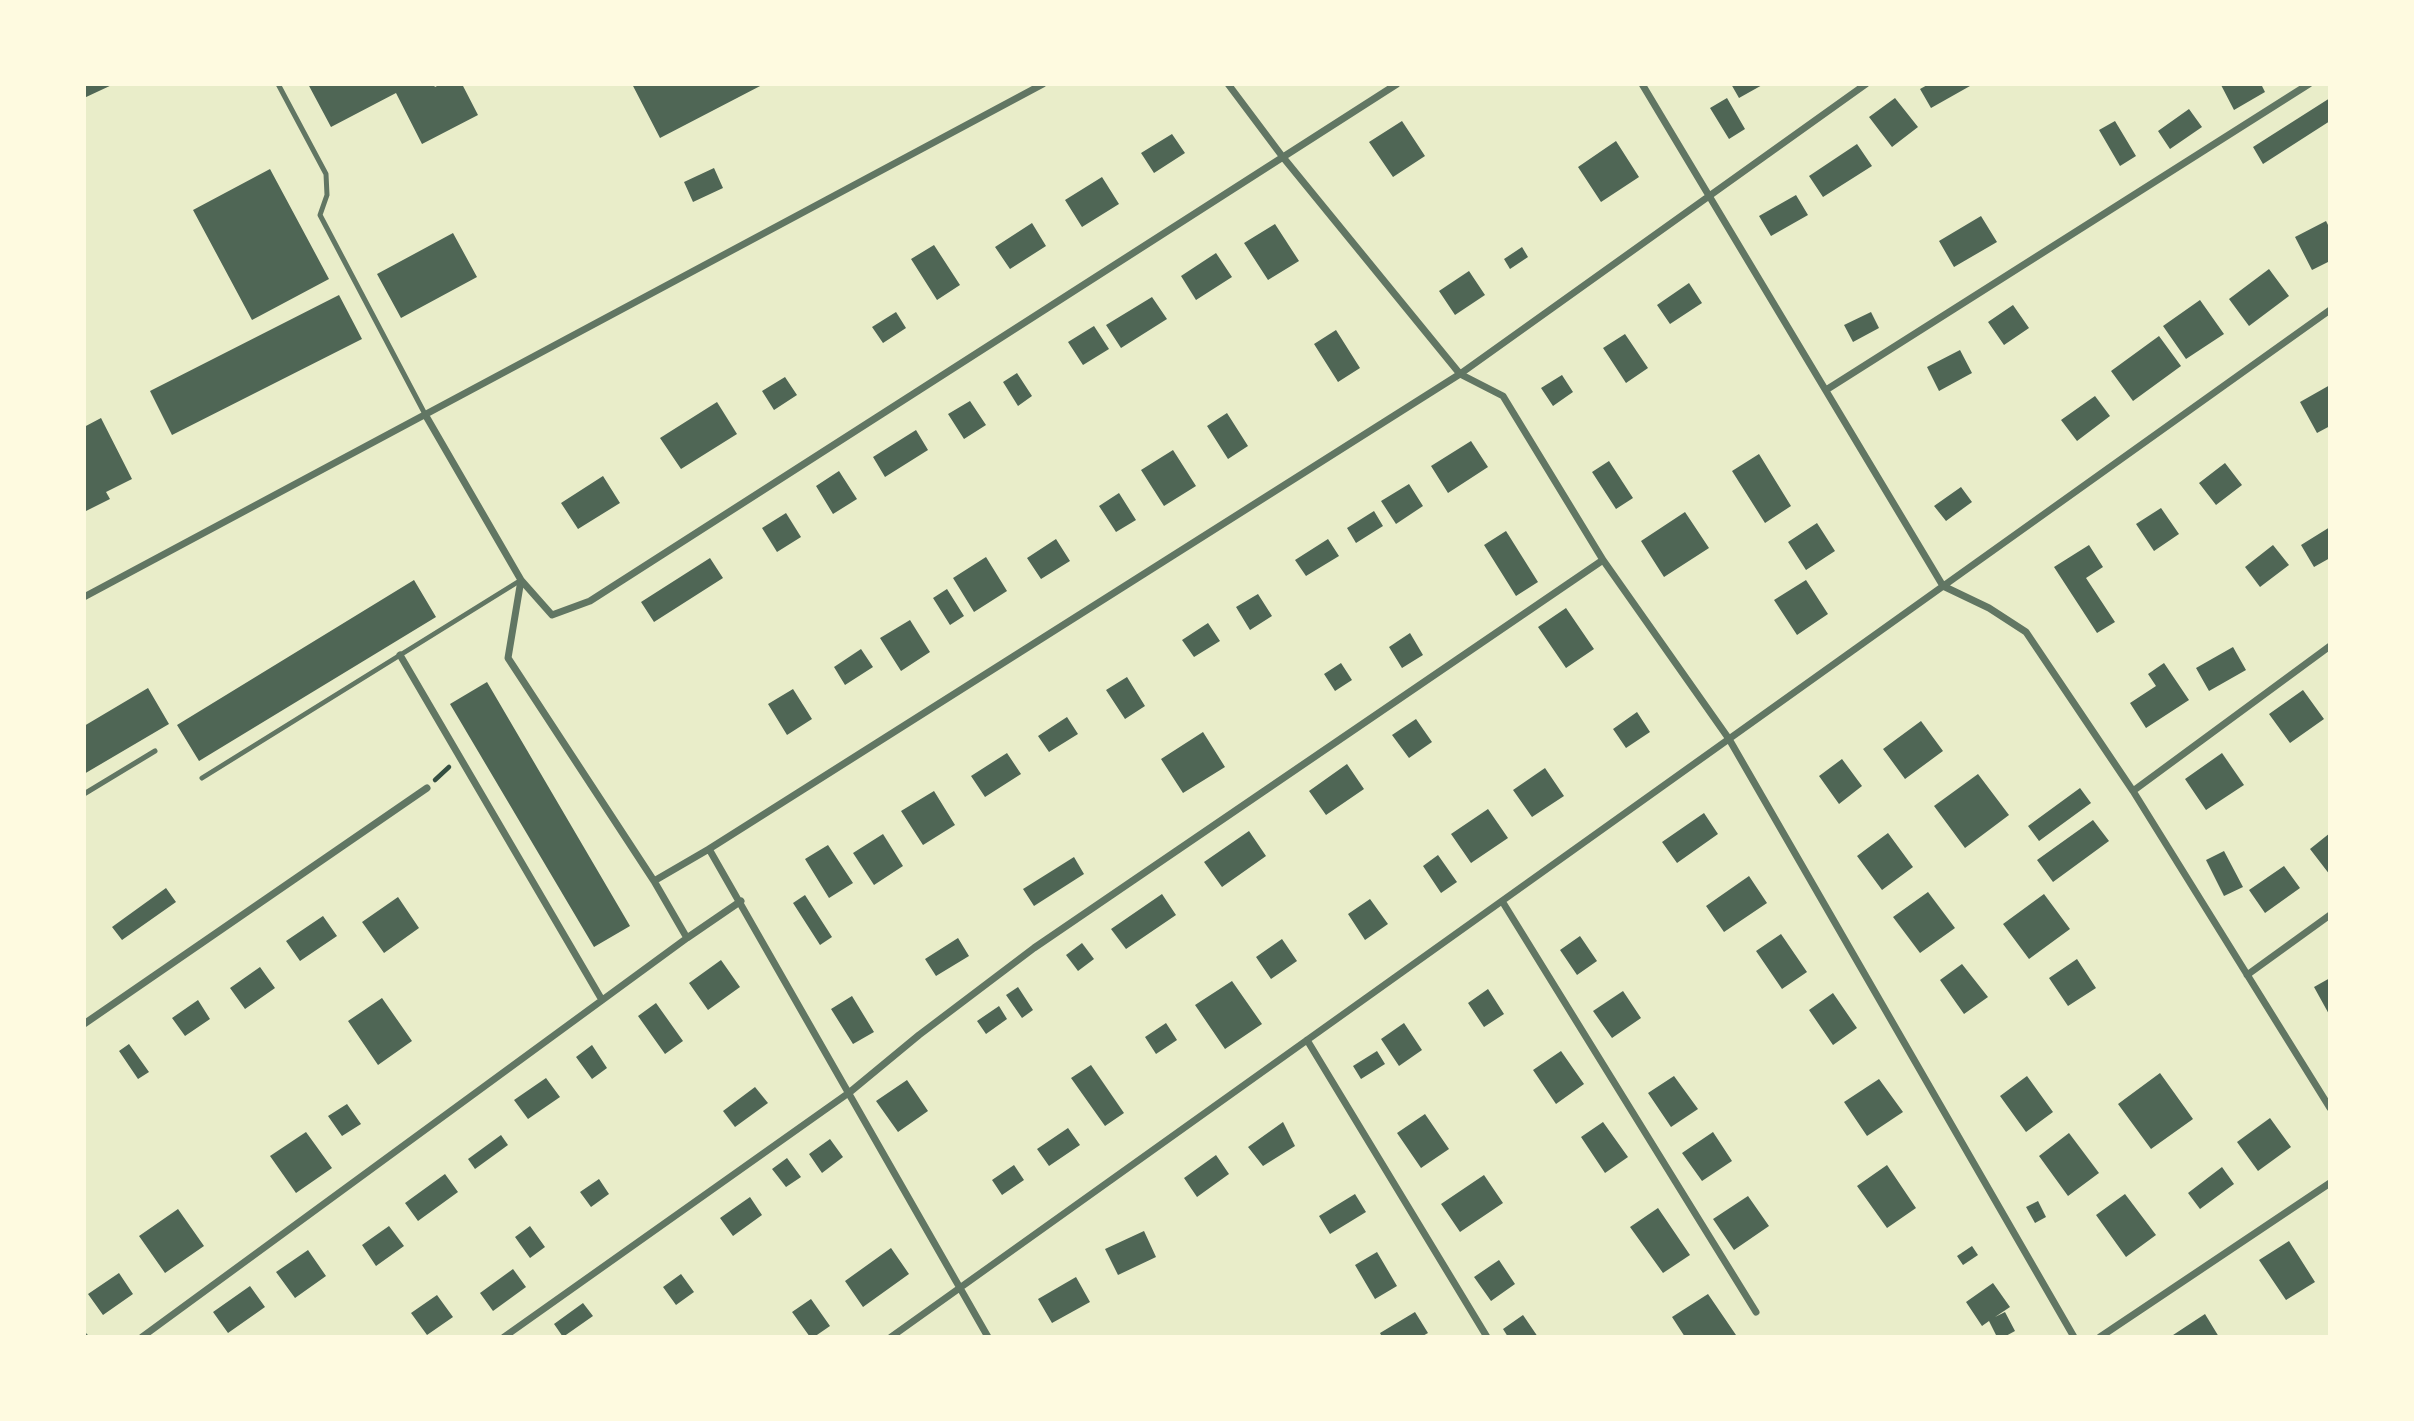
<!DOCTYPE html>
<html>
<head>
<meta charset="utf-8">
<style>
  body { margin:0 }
  #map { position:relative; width:2414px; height:1421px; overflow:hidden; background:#e9edc9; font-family:Manrope,sans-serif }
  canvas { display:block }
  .frame { position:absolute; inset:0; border:86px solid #fefae0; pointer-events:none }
</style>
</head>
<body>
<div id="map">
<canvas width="2414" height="1421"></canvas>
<div class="frame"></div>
</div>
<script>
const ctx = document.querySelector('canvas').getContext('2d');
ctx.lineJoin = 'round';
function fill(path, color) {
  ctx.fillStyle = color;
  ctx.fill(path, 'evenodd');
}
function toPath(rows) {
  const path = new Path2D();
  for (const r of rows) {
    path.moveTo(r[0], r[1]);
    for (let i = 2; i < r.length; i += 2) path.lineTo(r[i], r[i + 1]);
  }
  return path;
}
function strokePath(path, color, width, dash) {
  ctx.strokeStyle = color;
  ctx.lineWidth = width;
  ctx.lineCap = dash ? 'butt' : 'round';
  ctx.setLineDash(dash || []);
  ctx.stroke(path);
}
fill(toPath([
  [84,84,114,84,84,98],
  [308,84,433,84,435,87,441,84,462,84,478,115,422,144,396,93,331,127],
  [632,84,764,84,660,138],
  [1731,84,1764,84,1739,98],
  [1929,84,1968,84,1970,86,1931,108,1920,89],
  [2261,84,2265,92,2234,110,2221,85],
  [1727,98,1745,129,1729,139,1710,108],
  [1895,98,1918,127,1892,147,1869,117],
  [2330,98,2330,121,2263,164,2253,147],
  [2189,109,2202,127,2170,149,2158,131],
  [1402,121,1425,156,1393,177,1369,142],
  [2115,121,2136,156,2120,166,2099,130],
  [1172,134,1185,153,1154,173,1141,153],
  [1616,141,1639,177,1601,202,1578,167],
  [1857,144,1872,166,1823,197,1809,176],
  [714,168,723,188,693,202,684,182],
  [270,169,329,279,252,320,193,210],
  [1102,177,1119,204,1082,227,1065,200],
  [1796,195,1808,215,1771,236,1759,216],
  [1981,216,1997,242,1954,267,1939,241],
  [2326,221,2330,229,2330,261,2312,270,2295,237],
  [1032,223,1046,246,1010,269,995,247],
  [1275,224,1299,261,1268,280,1244,243],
  [453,233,477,277,401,318,377,274],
  [934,245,960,285,937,300,911,259],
  [1522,247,1528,257,1510,269,1504,259],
  [1216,253,1232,277,1196,300,1181,276],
  [2269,269,2289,296,2249,326,2229,299],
  [1469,271,1485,295,1455,315,1439,291],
  [1689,283,1702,303,1670,324,1657,305],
  [339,295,362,339,172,435,150,391],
  [1152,297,1167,319,1121,348,1106,325],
  [2200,300,2224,334,2186,359,2163,326],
  [2013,305,2029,328,2004,345,1988,322],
  [896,312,906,328,883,343,872,327],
  [1871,312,1879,328,1853,342,1844,325],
  [1094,326,1109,349,1083,365,1068,342],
  [1336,330,1360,368,1338,382,1314,344],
  [1625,334,1648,368,1626,383,1603,348],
  [2159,336,2181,366,2133,401,2111,371],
  [1960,350,1972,373,1939,391,1927,367],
  [1017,373,1032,396,1018,406,1003,382],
  [1562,375,1573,392,1553,406,1541,388],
  [785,377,797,395,774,410,762,391],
  [2330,385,2330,426,2317,433,2300,402],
  [2095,396,2110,416,2077,441,2061,420],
  [970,401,986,425,964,439,948,414],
  [717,402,737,434,681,469,660,438],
  [1227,413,1248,446,1228,459,1207,426],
  [101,418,132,479,106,492,110,499,84,512,84,427],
  [916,430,928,450,885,477,873,457],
  [1471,441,1488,467,1448,493,1431,466],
  [1173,450,1196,486,1164,506,1141,470],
  [1759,454,1791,506,1765,523,1732,471],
  [1609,461,1633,498,1616,509,1592,472],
  [2225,463,2242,485,2216,505,2199,483],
  [839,471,857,499,833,514,816,486],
  [603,476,620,503,578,529,561,503],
  [1409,484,1423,506,1396,524,1381,501],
  [1961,487,1972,502,1946,521,1934,506],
  [1119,493,1136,520,1116,532,1099,506],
  [2161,508,2179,534,2154,551,2136,524],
  [1374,511,1383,526,1356,543,1347,528],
  [1685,512,1709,548,1664,577,1641,541],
  [786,513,801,537,777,552,762,528],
  [1817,523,1835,551,1806,570,1788,542],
  [2330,527,2330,558,2314,567,2301,545],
  [1506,531,1538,582,1516,596,1484,545],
  [1056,539,1070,561,1041,579,1027,558],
  [1328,539,1339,556,1306,576,1295,560],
  [2089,545,2103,567,2086,578,2115,622,2097,633,2054,567],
  [2273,545,2289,565,2260,587,2245,567],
  [986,557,1007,591,974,612,953,578],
  [710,558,723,578,654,622,641,602],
  [414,580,436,617,199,761,177,725],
  [1806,580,1828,614,1797,635,1774,600],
  [947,589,964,616,950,625,933,598],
  [1258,594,1272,616,1250,630,1236,607],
  [1566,608,1594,649,1566,668,1538,627],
  [910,620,930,652,901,671,880,638],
  [1208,623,1220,641,1194,657,1182,640],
  [1410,633,1423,655,1402,668,1389,647],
  [2233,647,2246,670,2209,691,2196,668],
  [861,649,873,667,845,685,834,667],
  [1341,663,1352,680,1335,691,1324,674],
  [2164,663,2189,700,2146,728,2130,703,2156,686,2148,674],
  [1127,677,1145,706,1125,719,1106,690],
  [487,682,630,926,594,947,450,704],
  [148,688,169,724,84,774,84,726],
  [793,689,812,719,787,735,768,704],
  [2303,690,2324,719,2290,743,2269,714],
  [1637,712,1650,732,1626,748,1613,729],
  [1067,717,1078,734,1049,752,1038,736],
  [1416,719,1432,742,1409,758,1392,735],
  [1921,721,1943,751,1905,779,1883,749],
  [1203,732,1225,767,1183,793,1161,759],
  [1007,753,1021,774,985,797,971,776],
  [2222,753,2244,785,2206,810,2185,779],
  [1842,759,1862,786,1839,804,1819,776],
  [1347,764,1364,789,1326,815,1309,791],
  [1545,768,1564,796,1532,817,1513,790],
  [1978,774,2009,815,1965,848,1934,806],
  [2080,788,2091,803,2039,841,2028,826],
  [934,791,955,825,923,845,901,811],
  [1488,809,1508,838,1471,863,1451,834],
  [1704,813,1718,834,1677,863,1662,842],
  [2093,820,2109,841,2053,882,2037,860],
  [1249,831,1266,856,1222,887,1204,862],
  [1888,833,1913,867,1882,890,1857,856],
  [2330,833,2330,875,2310,849],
  [883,834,903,866,874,885,853,853],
  [828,845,853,883,829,898,805,859],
  [2224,851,2243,887,2224,896,2206,860],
  [1438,855,1457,882,1441,893,1423,866],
  [1074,857,1084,874,1034,906,1023,889],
  [2284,866,2300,888,2265,913,2249,890],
  [1749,876,1767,903,1724,932,1706,906],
  [166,888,176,902,122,940,112,927],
  [1928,892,1955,928,1920,953,1893,917],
  [1162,894,1176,915,1126,949,1111,929],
  [2044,894,2070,929,2029,959,2003,924],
  [805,895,832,937,820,945,793,903],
  [398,897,419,928,384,953,362,922],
  [1370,899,1388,924,1365,940,1348,914],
  [323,916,337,936,300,961,286,941],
  [1781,934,1807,972,1782,989,1756,951],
  [1580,936,1597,961,1577,975,1560,950],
  [958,938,969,956,936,976,925,959],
  [1282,939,1297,961,1271,979,1256,957],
  [1082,943,1094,959,1078,971,1066,955],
  [2077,959,2096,988,2068,1006,2049,978],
  [721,960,740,987,708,1010,689,983],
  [1962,964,1988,997,1964,1014,1940,980],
  [260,967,275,988,245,1009,230,988],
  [2330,978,2330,1016,2314,987],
  [1232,981,1262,1024,1225,1049,1195,1005],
  [1018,987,1033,1010,1022,1018,1006,995],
  [1488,989,1504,1014,1484,1027,1468,1003],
  [1623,991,1641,1018,1612,1038,1593,1011],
  [1833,993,1857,1028,1833,1045,1809,1010],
  [852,996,874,1032,853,1044,831,1009],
  [382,998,412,1041,378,1065,348,1021],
  [198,1000,210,1019,185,1036,172,1018],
  [656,1003,683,1041,665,1054,638,1016],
  [999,1006,1007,1019,986,1034,977,1021],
  [1166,1023,1177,1040,1156,1054,1145,1037],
  [1404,1023,1422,1050,1399,1066,1381,1039],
  [129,1044,149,1072,138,1079,119,1051],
  [592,1045,607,1068,592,1079,576,1057],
  [1377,1051,1385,1064,1361,1079,1353,1066],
  [1561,1051,1584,1084,1556,1104,1533,1070],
  [1091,1065,1124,1113,1105,1126,1071,1078],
  [2160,1073,2193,1119,2151,1149,2118,1104],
  [1674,1076,1698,1109,1671,1127,1648,1093],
  [2027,1076,2053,1112,2026,1132,2000,1096],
  [546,1078,560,1097,528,1119,514,1100],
  [1879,1079,1903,1112,1867,1136,1844,1102],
  [907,1080,928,1111,898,1132,876,1101],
  [755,1087,768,1103,735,1127,723,1111],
  [347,1104,361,1124,342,1136,328,1116],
  [1425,1114,1449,1149,1421,1168,1397,1133],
  [2270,1118,2291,1147,2258,1171,2237,1142],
  [1283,1122,1295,1146,1263,1166,1248,1147],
  [1603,1122,1628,1157,1605,1173,1581,1137],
  [1068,1128,1080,1145,1049,1166,1037,1149],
  [306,1132,332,1168,296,1193,270,1156],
  [1713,1132,1732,1161,1702,1181,1682,1153],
  [2069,1133,2099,1173,2068,1196,2039,1156],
  [501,1135,508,1145,475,1169,468,1159],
  [830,1139,843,1157,822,1173,809,1154],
  [1216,1155,1229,1174,1197,1197,1184,1178],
  [787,1158,801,1177,786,1187,772,1169],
  [1014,1165,1024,1180,1002,1195,992,1180],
  [1887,1165,1916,1208,1887,1228,1857,1186],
  [2222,1167,2234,1184,2200,1209,2188,1193],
  [445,1174,458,1192,418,1221,405,1203],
  [1484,1175,1503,1203,1460,1232,1441,1204],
  [599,1179,609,1194,591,1207,580,1192],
  [1355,1194,1366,1212,1330,1234,1319,1216],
  [2125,1194,2156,1235,2126,1257,2096,1215],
  [1748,1196,1769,1226,1734,1250,1713,1219],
  [750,1197,762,1215,733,1236,720,1218],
  [2038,1201,2046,1217,2035,1223,2026,1207],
  [1658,1208,1690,1255,1663,1273,1630,1227],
  [178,1209,204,1246,165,1273,139,1236],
  [389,1226,404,1246,376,1266,362,1245],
  [530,1226,545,1247,530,1258,515,1237],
  [1144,1231,1156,1257,1118,1275,1105,1249],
  [2289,1241,2315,1282,2286,1300,2259,1260],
  [1972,1246,1978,1255,1963,1265,1957,1256],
  [891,1248,909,1274,863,1307,845,1281],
  [308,1250,326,1276,295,1298,276,1272],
  [1377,1252,1397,1286,1375,1299,1355,1265],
  [1499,1260,1515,1284,1491,1301,1474,1277],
  [513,1269,526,1287,493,1311,480,1293],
  [119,1273,133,1294,103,1315,88,1294],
  [681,1274,694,1292,676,1305,663,1287],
  [1076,1277,1090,1302,1052,1323,1038,1299],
  [1993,1283,2010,1307,1995,1317,2005,1312,2015,1331,2004,1337,1997,1337,1989,1321,1982,1326,1966,1302],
  [250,1286,265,1307,228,1333,213,1312],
  [1708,1294,1736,1335,1733,1337,1685,1337,1672,1317],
  [437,1295,453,1317,427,1335,411,1313],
  [811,1299,830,1326,814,1337,810,1337,792,1312],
  [583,1303,593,1316,563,1337,554,1324],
  [1415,1312,1428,1333,1421,1337,1382,1337,1380,1333],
  [2205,1314,2219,1337,2170,1337],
  [1523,1315,1538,1337,1508,1337,1503,1329]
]), '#4f6655');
strokePath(toPath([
  [435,780,449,767]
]), '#344e41', 4.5);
strokePath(toPath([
  [278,84,326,174,327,195,320,215,426,416],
  [202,778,521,580],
  [84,794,155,751]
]), '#617663', 5);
strokePath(toPath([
  [1228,84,1282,156,1460,374,1503,396,1603,560,1729,739,2074,1337],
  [1642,84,1943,586,1989,608,2026,632,2133,791,2330,1108],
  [1826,390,2309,84],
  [426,416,521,580,508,658,654,881,709,849,988,1337],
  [521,580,552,615,590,601,1397,84],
  [84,597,1043,84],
  [400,655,602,1000],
  [2133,791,2330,646],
  [709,849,1460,374,1866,84],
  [654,881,687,938],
  [1502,901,1756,1312],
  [2247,975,2330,915],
  [84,1024,427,788],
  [1307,1040,1487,1337],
  [84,1336,85,1337],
  [142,1337,687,938,741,901],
  [504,1337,850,1092,919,1035,1034,948,1603,560],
  [891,1337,2330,310],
  [2100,1337,2330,1183]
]), '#617663', 7);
</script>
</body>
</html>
